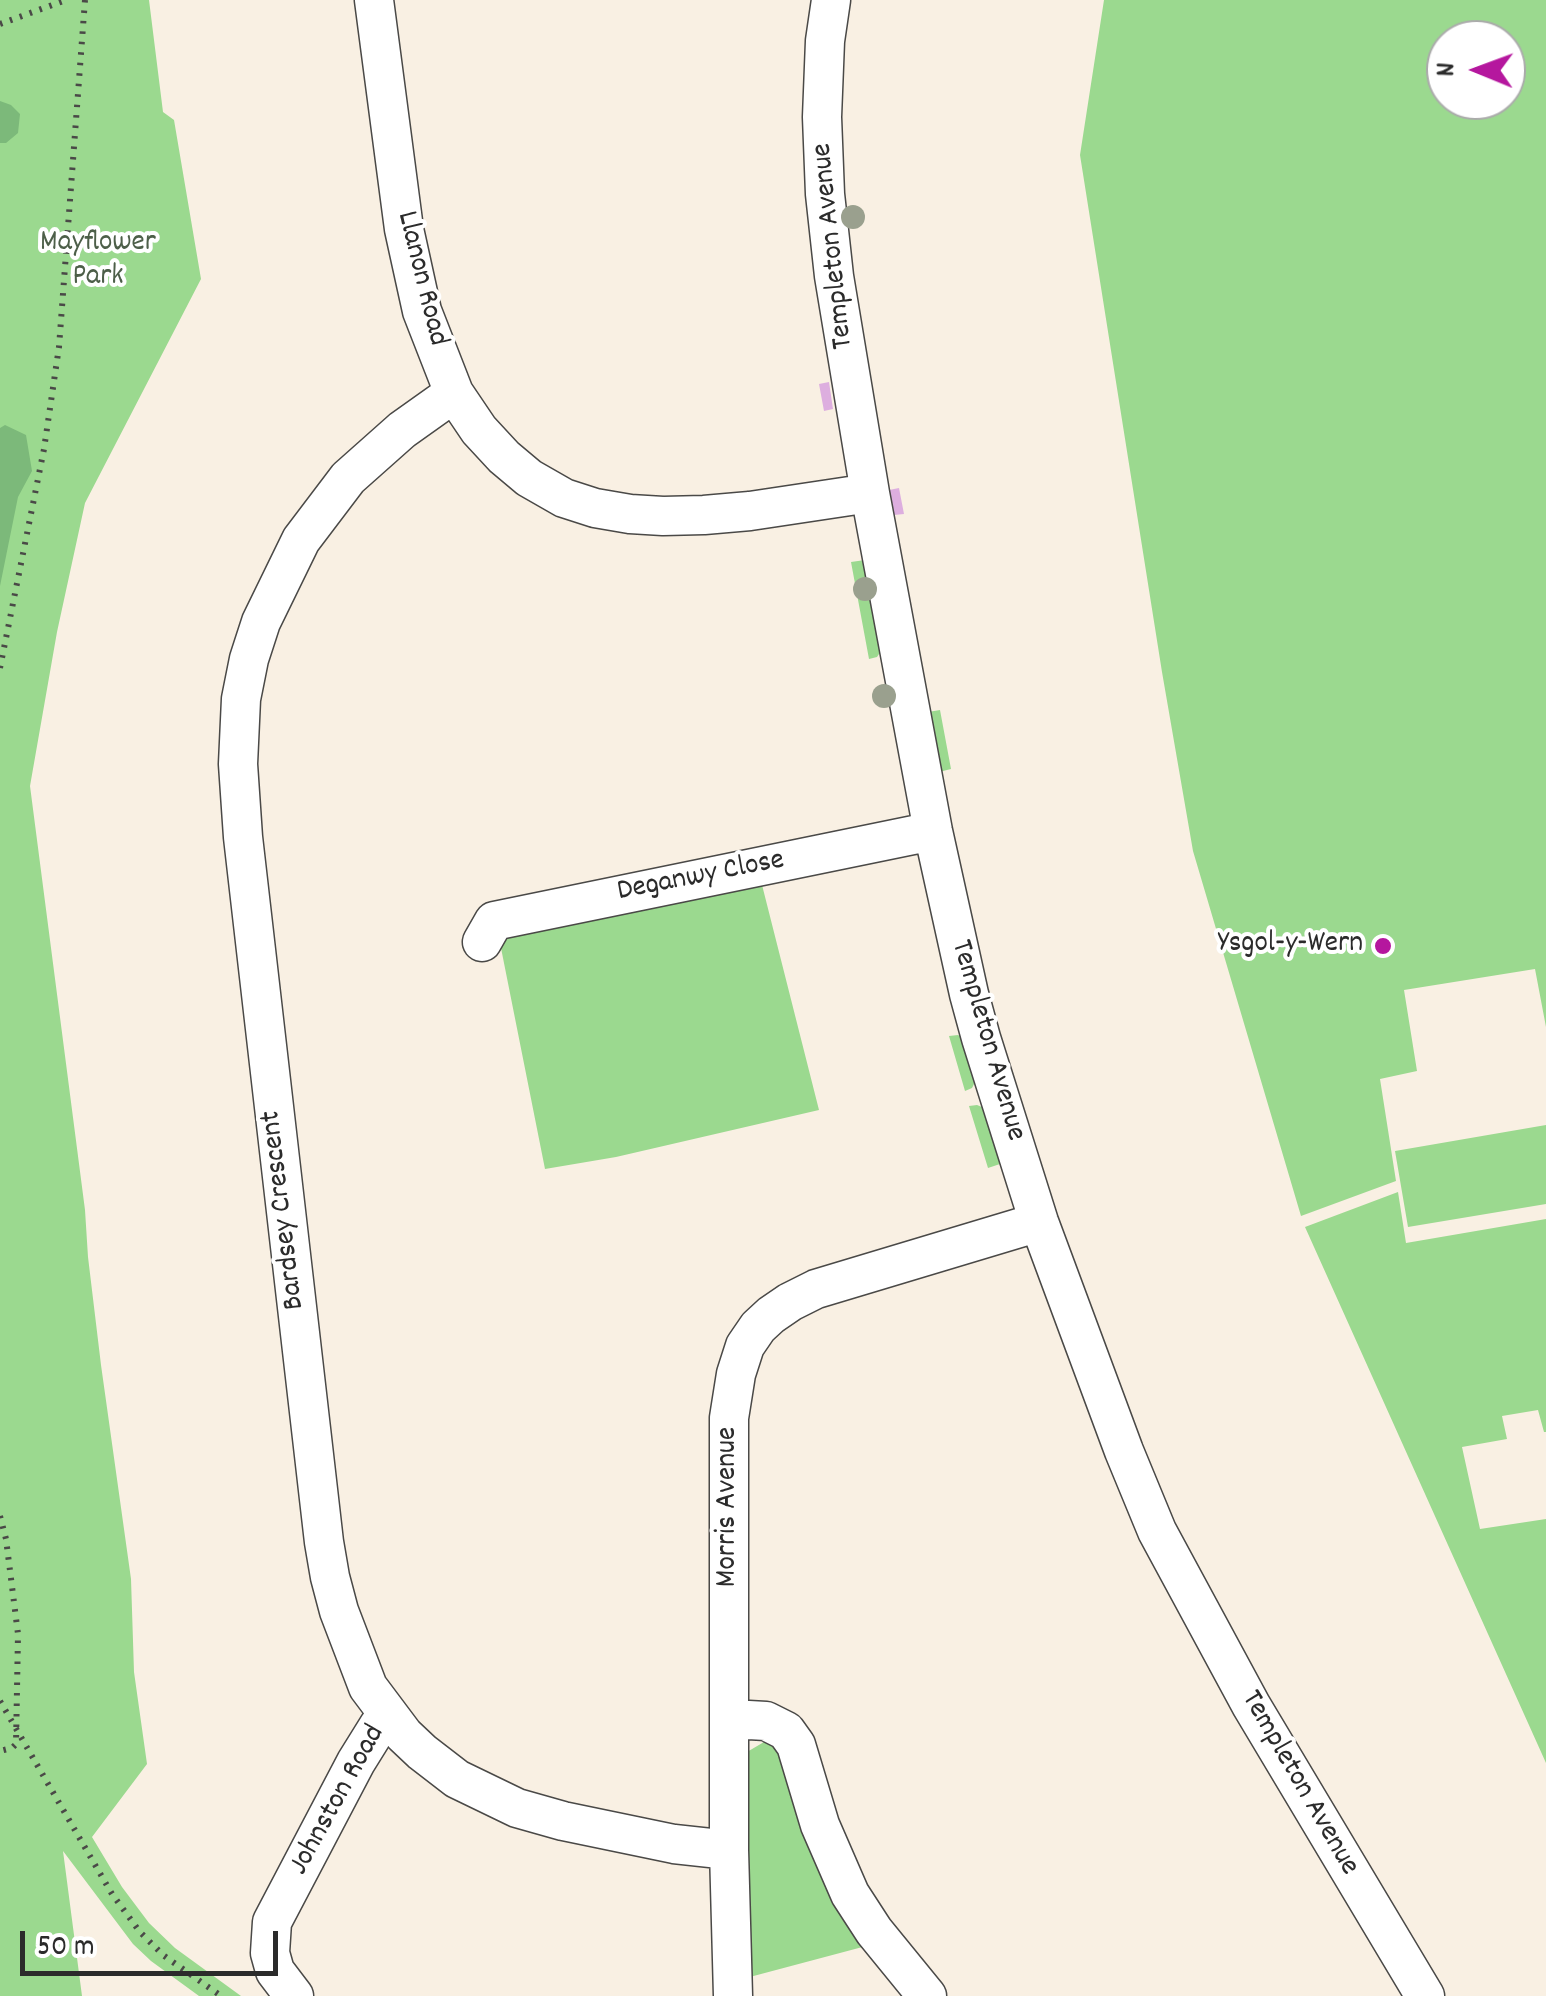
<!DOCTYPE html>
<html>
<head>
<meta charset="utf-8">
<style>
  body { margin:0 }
  #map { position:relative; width:1546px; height:1996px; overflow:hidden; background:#f9f0e3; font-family:Dekko,sans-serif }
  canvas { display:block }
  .north { position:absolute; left:1426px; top:20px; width:100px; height:100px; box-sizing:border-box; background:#fff; border:2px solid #aaa; border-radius:50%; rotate:271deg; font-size:28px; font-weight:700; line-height:40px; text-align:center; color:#2b2b2b }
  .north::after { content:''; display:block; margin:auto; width:35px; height:45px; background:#b5179e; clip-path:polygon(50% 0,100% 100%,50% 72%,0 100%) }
  .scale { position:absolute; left:20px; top:1931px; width:258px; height:45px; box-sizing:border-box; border:5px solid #2b2b2b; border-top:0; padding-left:12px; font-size:30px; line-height:35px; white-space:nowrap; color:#2b2b2b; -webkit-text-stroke:8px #fff; paint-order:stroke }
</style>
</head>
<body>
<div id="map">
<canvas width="1546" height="1996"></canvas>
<div class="north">N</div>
<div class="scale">50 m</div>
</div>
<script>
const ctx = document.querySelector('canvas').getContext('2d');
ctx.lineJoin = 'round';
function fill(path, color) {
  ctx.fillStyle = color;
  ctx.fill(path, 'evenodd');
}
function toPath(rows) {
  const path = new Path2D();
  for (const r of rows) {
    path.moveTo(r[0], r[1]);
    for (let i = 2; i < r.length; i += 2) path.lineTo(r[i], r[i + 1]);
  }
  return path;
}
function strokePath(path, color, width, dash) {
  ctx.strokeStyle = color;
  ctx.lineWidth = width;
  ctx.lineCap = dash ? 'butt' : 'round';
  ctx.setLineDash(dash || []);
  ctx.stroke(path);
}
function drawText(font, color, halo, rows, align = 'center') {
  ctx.font = font + ' Dekko,sans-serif';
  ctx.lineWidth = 8;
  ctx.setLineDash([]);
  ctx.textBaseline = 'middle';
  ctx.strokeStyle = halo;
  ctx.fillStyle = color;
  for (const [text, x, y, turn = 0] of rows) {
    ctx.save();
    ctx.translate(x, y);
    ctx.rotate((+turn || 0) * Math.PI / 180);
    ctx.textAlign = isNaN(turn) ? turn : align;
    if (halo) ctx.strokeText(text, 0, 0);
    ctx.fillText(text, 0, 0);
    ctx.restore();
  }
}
fill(toPath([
  [0,0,149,0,163,112,174,120,201,279,85,503,57,632,30,786,85,1210,88,1257,101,1365,131,1579,134,1672,147,1764,92,1837,122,1887,149,1923,175,1948,241,1996,199,1996,151,1961,133,1944,63,1851,82,1996,0,1996],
  [1104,0,1546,0,1546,1027,1535,969,1404,990,1417,1071,1380,1079,1396,1181,1301,1216,1193,851,1162,672,1080,155],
  [1446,40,1506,40,1506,100,1446,100],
  [865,560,881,651,877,657,869,659,851,562],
  [940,710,951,769,939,772,928,712],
  [760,877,819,1110,616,1157,545,1169,501,948,507,933],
  [958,1035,963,1038,975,1082,972,1088,965,1091,949,1036],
  [977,1105,982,1107,1000,1164,988,1168,969,1106],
  [1546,1125,1546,1204,1408,1227,1395,1151],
  [1398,1192,1406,1243,1546,1219,1546,1432,1544,1432,1538,1410,1502,1416,1507,1439,1462,1447,1480,1529,1546,1519,1546,1763,1305,1227],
  [764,1742,775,1742,870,1945,746,1978,747,1752]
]), '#9bd98f');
fill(toPath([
  [0,101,11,105,20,114,18,133,6,143,0,143],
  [5,425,26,435,32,471,18,497,0,586,0,428]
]), '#7cb97a');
fill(toPath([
  [829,382,833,409,824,411,819,384],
  [899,488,904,514,894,515,889,490]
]), '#ddaedf');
const minor = toPath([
  [374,0,404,229,422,311,454,393,479,430,504,457,529,478,564,498,595,508,630,514,663,516,704,515,750,511,870,493],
  [831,0,825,41,822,117,825,194,834,276,870,493,933,831,969,994,981,1038,1039,1222,1124,1451,1157,1531,1251,1705,1425,1996],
  [454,393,402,430,348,478,301,540,261,622,249,659,241,699,238,764,243,837,324,1542,330,1577,339,1611,368,1687,404,1735,422,1752,457,1779,517,1808,563,1821,674,1844,729,1850],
  [482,942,494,921,933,831],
  [731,1719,766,1721,786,1731,796,1745,820,1825,850,1894,874,1931,927,1996],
  [294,1996,275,1971,270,1953,272,1922,356,1762,379,1725,387,1715],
  [733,1996,729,1850,729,1418,736,1374,745,1346,758,1327,771,1315,790,1302,816,1289,1039,1222]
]);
strokePath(minor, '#4a4947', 41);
strokePath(toPath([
  [0,24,66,0],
  [0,668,44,449,59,347,85,0],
  [0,1516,6,1539,18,1634,16,1744,12,1748,0,1751],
  [0,1701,112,1894,140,1932,163,1955,221,1996]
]), '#4a4947', 6, [2.5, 8]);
strokePath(minor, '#fff', 38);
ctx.fillStyle = '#9aa08e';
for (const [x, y] of [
  [853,217],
  [865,589],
  [884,696]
]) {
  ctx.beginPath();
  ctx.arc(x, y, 12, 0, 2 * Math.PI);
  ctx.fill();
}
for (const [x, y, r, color] of [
  [1383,946,10,"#b5179e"]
]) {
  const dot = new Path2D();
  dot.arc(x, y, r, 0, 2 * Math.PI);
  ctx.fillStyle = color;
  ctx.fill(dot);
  strokePath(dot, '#fff', 4);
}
drawText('30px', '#4d5f49', '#fff', [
  ["Mayflower",98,245],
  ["Park",98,279]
]);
drawText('30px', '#2b2b2b', '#fff', [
  ["Templeton Avenue",835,246,-96],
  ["Llanon Road",420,279,76],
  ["Deganwy Close",701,878,-11],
  ["Templeton Avenue",986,1041,74],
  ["Bardsey Crescent",285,1210,-97],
  ["Morris Avenue",730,1507,-90],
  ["Templeton Avenue",1298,1784,60],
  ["Johnston Road",339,1801,-61]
]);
drawText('30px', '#2b2b2b', '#fff', [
  ["Ysgol-y-Wern",1363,946]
], 'right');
</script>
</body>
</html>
